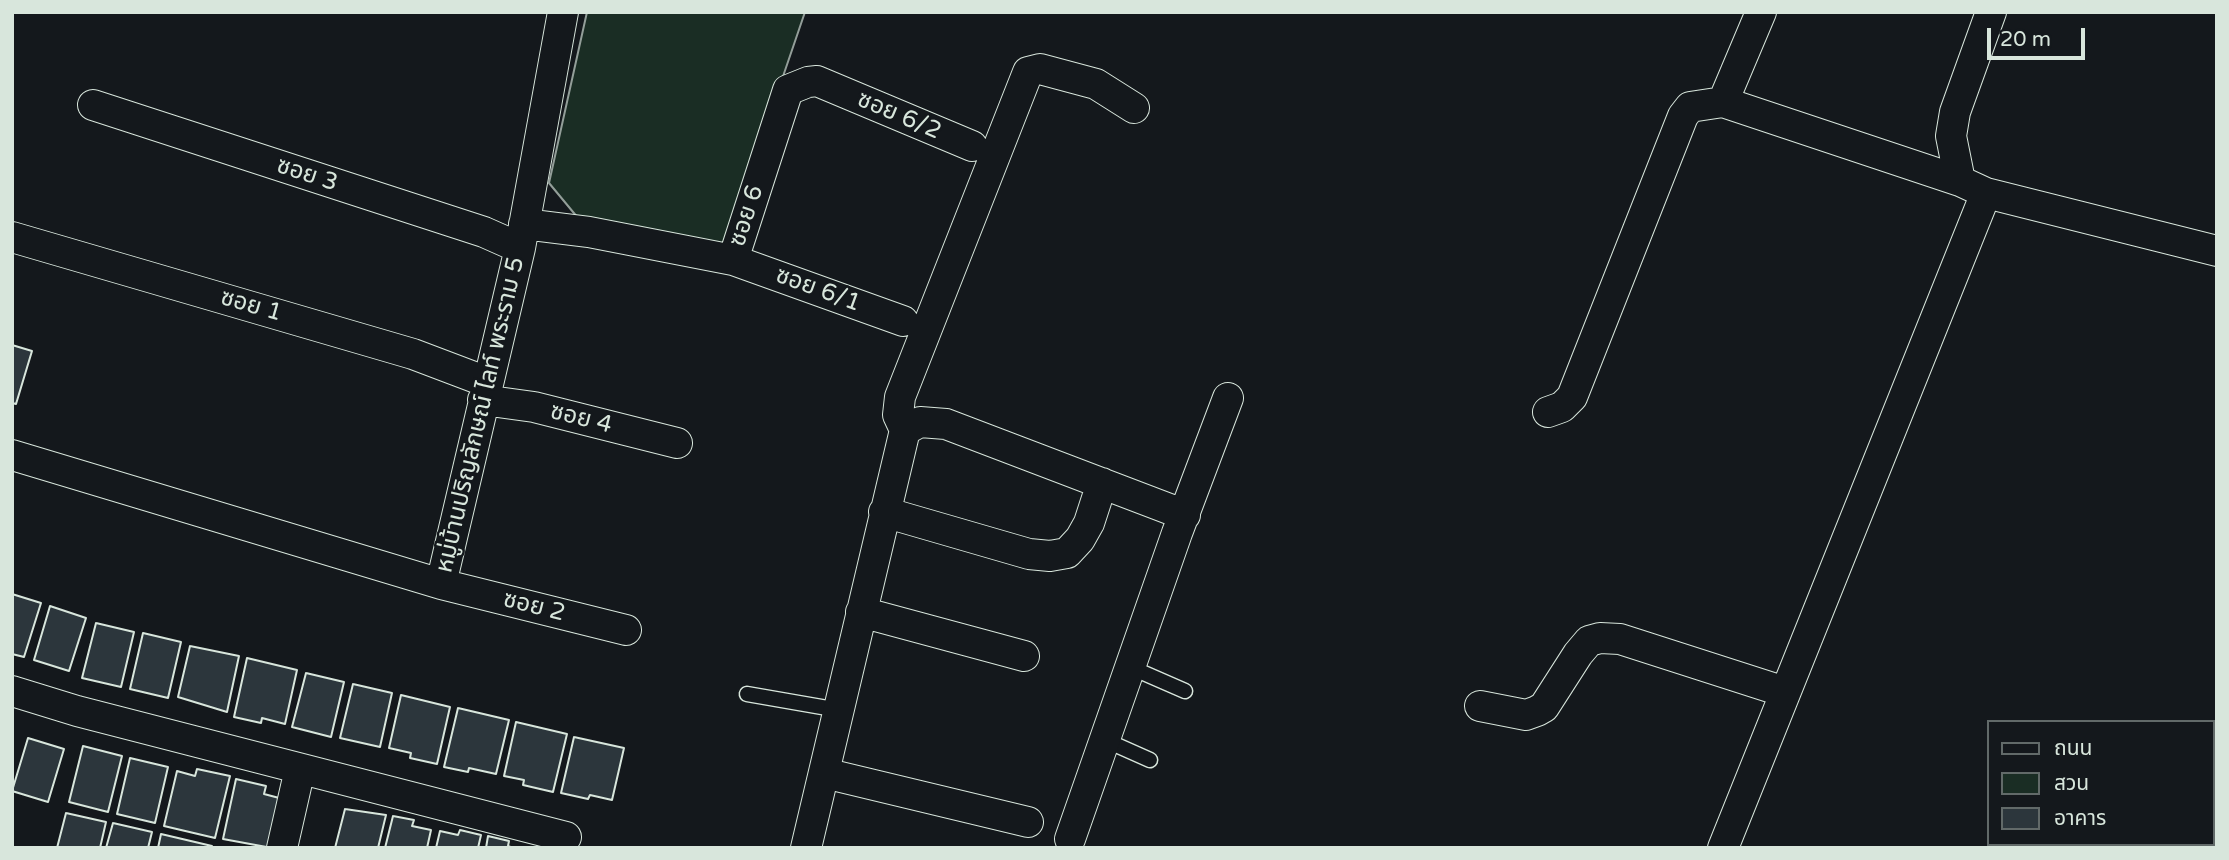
<!DOCTYPE html>
<html>
<head>
<meta charset="utf-8">
<style>
  body { margin:0 }
  #map { position:relative; width:2229px; height:860px; overflow:hidden; background:#14181c; font-family:"Varela Round","Noto Sans Thai",sans-serif }
  canvas { display:block }
  .frame { position:absolute; inset:0; border:14px solid #d8e6dc; pointer-events:none }
  .legend { position:absolute; left:1987px; top:720px; width:228px; height:126px; box-sizing:border-box; background:#14181c; border:2px solid #626a69; margin:0; padding:9px 12px; list-style:none; font-size:21px; color:#d8e6dc }
  .legend li { display:flex; align-items:center; gap:14px; height:35px }
  .legend b { width:35px; border:2px solid #626a69 }
  .scale { position:absolute; left:1987px; top:28px; width:98px; height:32px; box-sizing:border-box; border:4px solid #d8e6dc; border-top:0; padding-left:9px; font-size:21px; line-height:24px; white-space:nowrap; color:#d8e6dc; -webkit-text-stroke:5px #14181c; paint-order:stroke }
</style>
</head>
<body>
<div id="map">
<canvas width="2229" height="860"></canvas>
<div class="frame"></div>
<ul class="legend">
<li><b style="height:9px;background:#14181c"></b>ถนน</li>
<li><b style="height:19px;background:#1a2d24"></b>สวน</li>
<li><b style="height:19px;background:#2c363c"></b>อาคาร</li>
</ul>
<div class="scale">20 m</div>
</div>
<script>
const ctx = document.querySelector('canvas').getContext('2d');
ctx.lineJoin = 'round';
function fill(path, color) {
  ctx.fillStyle = color;
  ctx.fill(path, 'evenodd');
}
function toPath(rows) {
  const path = new Path2D();
  for (const r of rows) {
    path.moveTo(r[0], r[1]);
    for (let i = 2; i < r.length; i += 2) path.lineTo(r[i], r[i + 1]);
  }
  return path;
}
function strokePath(path, color, width, dash) {
  ctx.strokeStyle = color;
  ctx.lineWidth = width;
  ctx.lineCap = dash ? 'butt' : 'round';
  ctx.setLineDash(dash || []);
  ctx.stroke(path);
}
function drawText(font, color, halo, rows, align = 'center') {
  ctx.font = font + ' "Varela Round","Noto Sans Thai",sans-serif';
  ctx.lineWidth = 5;
  ctx.setLineDash([]);
  ctx.textBaseline = 'middle';
  ctx.strokeStyle = halo;
  ctx.fillStyle = color;
  for (const [text, x, y, turn = 0] of rows) {
    ctx.save();
    ctx.translate(x, y);
    ctx.rotate((+turn || 0) * Math.PI / 180);
    ctx.textAlign = isNaN(turn) ? turn : align;
    if (halo) ctx.strokeText(text, 0, 0);
    ctx.fillText(text, 0, 0);
    ctx.restore();
  }
}
const green = toPath([
  [587,12,805,12,724,249,578,218,549,183,587,12]
]);
fill(green, '#1a2d24');
strokePath(green, '#939e99', 2);
const building = toPath([
  [12,345,32,351,16,404,12,403,12,345],
  [12,594,41,603,24,657,12,654,12,594],
  [50,606,86,618,69,671,34,660,50,606],
  [96,623,134,632,121,687,82,678,96,623],
  [143,633,181,642,168,698,130,689,143,633],
  [190,646,239,656,227,712,178,697,190,646],
  [247,658,297,670,285,724,262,718,261,723,234,717,247,658],
  [306,673,344,682,331,737,292,727,306,673],
  [353,684,392,693,380,747,340,738,353,684],
  [401,695,450,707,437,764,410,758,411,753,389,748,401,695],
  [458,708,509,720,496,774,469,768,468,772,444,767,458,708],
  [516,722,567,734,553,792,523,785,524,780,504,776,516,722],
  [574,737,624,748,612,800,590,795,588,799,561,793,574,737],
  [28,738,64,749,48,802,12,791,28,738],
  [83,746,122,756,108,812,69,802,83,746],
  [130,758,168,767,155,823,117,814,130,758],
  [197,769,230,776,215,838,164,826,177,771,195,776,197,769],
  [236,779,266,786,264,794,283,799,272,848,223,839,236,779],
  [345,809,386,815,378,848,335,848,345,809],
  [66,813,106,822,100,848,57,848,66,813],
  [393,816,414,820,412,826,431,830,427,848,385,848,393,816],
  [113,823,152,832,148,848,106,848,113,823],
  [460,830,481,835,478,848,436,848,440,831,458,835,460,830],
  [161,834,212,846,211,848,158,848,161,834],
  [488,836,509,841,508,846,513,848,486,848,488,836]
]);
fill(building, '#2c363c');
strokePath(building, '#d8e6dc', 2);
const service = toPath([
  [1130,667,1185,691],
  [747,694,839,710],
  [1105,740,1150,760]
]);
const minor = toPath([
  [1991,12,1955,112,1951,136,1960,181,1986,193,2217,251],
  [1723,102,1761,12],
  [93,105,484,232,520,248],
  [524,224,589,232,733,260,788,90,808,82,817,81,972,146],
  [12,237,413,354,487,382],
  [733,260,903,321],
  [483,400,534,407,677,443],
  [1548,412,1562,407,1572,397,1683,116,1690,107,1723,102,1960,181],
  [905,430,898,415,900,397,1028,72,1040,69,1096,84,1134,108],
  [12,455,441,584,520,248,563,12],
  [884,512,1029,554,1050,556,1067,553,1080,539,1089,523,1102,483],
  [441,584,626,630],
  [861,612,1024,656],
  [12,691,77,711,566,837],
  [1480,706,1526,715,1537,711,1544,707,1578,654,1589,641,1600,638,1620,639,1785,692],
  [824,773,1028,822],
  [1070,839,1177,533,1228,398],
  [282,848,300,769],
  [806,848,905,430,920,422,946,424,1185,515],
  [1723,848,1986,193]
]);
strokePath(service, '#d8e6dc', 17);
strokePath(minor, '#d8e6dc', 32);
strokePath(service, '#14181c', 14);
strokePath(minor, '#14181c', 30);
drawText('24px', '#d8e6dc', '#14181c', [
  ["ซอย 6/2",899,116,23],
  ["ซอย 3",307,175,18],
  ["ซอย 6",747,216,-72],
  ["ซอย 6/1",818,290,20],
  ["ซอย 1",251,306,16],
  ["หมู่บ้านปริญลักษณ์ ไลท์ พระราม 5",481,415,-77],
  ["ซอย 4",581,419,14],
  ["ซอย 2",534,607,14]
]);
</script>
</body>
</html>
